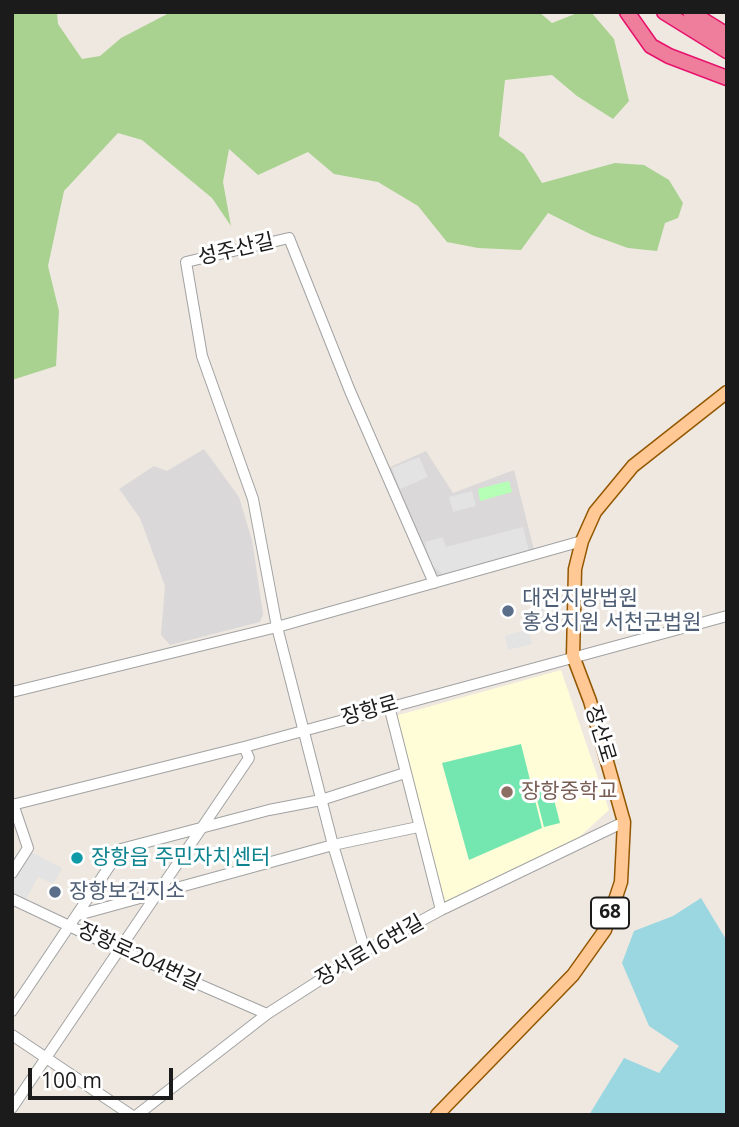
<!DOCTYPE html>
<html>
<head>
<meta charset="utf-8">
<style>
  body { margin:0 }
  #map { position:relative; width:739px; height:1127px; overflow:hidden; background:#eee8e0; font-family:"Open Sans",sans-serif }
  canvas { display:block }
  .frame { position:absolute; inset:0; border:14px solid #1b1b1b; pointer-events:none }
  .scale { position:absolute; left:28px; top:1068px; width:145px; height:32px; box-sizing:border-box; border:4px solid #1b1b1b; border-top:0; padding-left:9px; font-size:21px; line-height:24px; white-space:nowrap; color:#1b1b1b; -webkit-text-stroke:5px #fff; paint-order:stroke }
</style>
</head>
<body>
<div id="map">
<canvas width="739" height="1127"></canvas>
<div class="frame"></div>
<div class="scale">100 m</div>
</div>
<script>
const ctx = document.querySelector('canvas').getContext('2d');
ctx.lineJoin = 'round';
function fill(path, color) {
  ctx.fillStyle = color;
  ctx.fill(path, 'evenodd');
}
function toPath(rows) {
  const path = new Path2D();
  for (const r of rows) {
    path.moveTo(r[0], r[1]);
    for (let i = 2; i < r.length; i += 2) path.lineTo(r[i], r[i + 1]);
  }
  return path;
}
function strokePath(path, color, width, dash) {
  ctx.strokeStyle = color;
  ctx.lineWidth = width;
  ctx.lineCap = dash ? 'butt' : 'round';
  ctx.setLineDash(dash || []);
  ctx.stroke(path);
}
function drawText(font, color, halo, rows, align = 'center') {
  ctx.font = font + ' "Open Sans","Noto Sans KR",sans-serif';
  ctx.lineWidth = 6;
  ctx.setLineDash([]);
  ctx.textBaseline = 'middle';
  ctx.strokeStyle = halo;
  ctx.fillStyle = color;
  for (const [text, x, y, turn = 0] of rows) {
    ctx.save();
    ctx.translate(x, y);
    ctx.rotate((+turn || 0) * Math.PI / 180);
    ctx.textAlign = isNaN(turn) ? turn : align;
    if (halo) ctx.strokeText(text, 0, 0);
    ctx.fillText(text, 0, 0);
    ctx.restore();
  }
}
fill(toPath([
  [204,449,239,497,252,540,263,614,260,622,170,645,161,635,165,586,140,518,119,489,154,466,167,471],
  [426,451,453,493,514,470,535,554,440,578,433,575,388,468]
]), '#dad8d8');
fill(toPath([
  [561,670,609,810,575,841,441,905,395,716]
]), '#fffcd8');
fill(toPath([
  [12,12,57,12,58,24,82,59,100,56,121,38,171,12,539,12,552,23,580,12,591,12,614,39,629,101,613,119,577,96,552,75,505,80,499,136,524,154,542,183,615,163,644,165,669,180,683,203,678,218,665,223,657,251,628,248,592,235,548,213,521,250,478,248,447,242,418,206,378,182,334,174,308,152,258,175,229,149,223,182,231,226,212,198,142,140,118,133,64,191,48,266,59,311,56,366,12,380]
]), '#a9d290');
fill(toPath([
  [509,481,512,492,480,501,478,489]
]), '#b6ffb6');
fill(toPath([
  [521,744,542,828,469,860,442,763],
  [550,784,560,823,544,827,534,788]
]), '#74e7b1');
fill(toPath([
  [419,457,428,477,400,489,392,468],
  [472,491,476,506,453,512,449,497],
  [523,527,529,551,443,574,431,565,425,542,443,537,446,547],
  [544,593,551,625,538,628,531,596],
  [528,629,532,644,508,650,505,636],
  [29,851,62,868,53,884,38,877,25,901,12,894,12,877]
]), '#e3e3e3');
fill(toPath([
  [701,898,727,941,727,1115,589,1115,624,1058,659,1073,679,1046,649,1026,622,963,634,931,673,916]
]), '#9bd7e1');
const minor = toPath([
  [12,692,277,627,582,541],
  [389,706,441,910],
  [12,805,244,747,727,616],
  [12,873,28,848,13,804],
  [12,899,118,949,267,1014],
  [78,915,333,845,418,827],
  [365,951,333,845,277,627,253,499,202,356,186,262,289,238,350,391,434,583],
  [12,1011,121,849,269,810,321,800,405,773],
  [12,1035,131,1115],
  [12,1108,249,758,244,747],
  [137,1115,267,1014,365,951,441,910,624,822]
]);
const major = toPath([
  [437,1115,573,975,605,930,621,882,624,822,590,701,573,656,575,569,582,541,595,512,633,466,727,392]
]);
const highway = toPath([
  [627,12,651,46,669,56,727,78],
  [664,12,727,51],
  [690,12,727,35]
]);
strokePath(minor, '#a2a2a2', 12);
strokePath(major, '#935700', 15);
strokePath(highway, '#e7126c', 17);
strokePath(minor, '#fff', 10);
strokePath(major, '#ffc894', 12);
strokePath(highway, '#ef7e9c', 14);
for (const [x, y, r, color] of [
  [508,611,7,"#5c6f8a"],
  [507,792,7,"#8d6e63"],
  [77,858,7,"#0f9aa8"],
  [55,892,7,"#5c6f8a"]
]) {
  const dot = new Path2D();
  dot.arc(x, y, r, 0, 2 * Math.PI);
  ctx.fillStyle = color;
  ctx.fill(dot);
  strokePath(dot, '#fff', 2.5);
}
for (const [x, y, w] of [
  [610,913,38]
]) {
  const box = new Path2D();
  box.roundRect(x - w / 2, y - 15.5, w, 31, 5);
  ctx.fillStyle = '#fff';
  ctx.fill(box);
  strokePath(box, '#1b1b1b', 2);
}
drawText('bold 19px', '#1b1b1b', null, [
  ["68",610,913]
]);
drawText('21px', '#1b1b1b', '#fff', [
  ["성주산길",236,250,-13],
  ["장항로",370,711,-16],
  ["장산로",600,734,73],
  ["장서로16번길",370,951,-30],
  ["장항로204번길",139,957,25]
]);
drawText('21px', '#4e5e75', '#fff', [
  ["대전지방법원",522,599],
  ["홍성지원 서천군법원",522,623],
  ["장항보건지소",69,892]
], 'left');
drawText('21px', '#785e54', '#fff', [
  ["장항중학교",521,792]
], 'left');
drawText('21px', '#0d838f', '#fff', [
  ["장항읍 주민자치센터",91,858]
], 'left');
</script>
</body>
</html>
